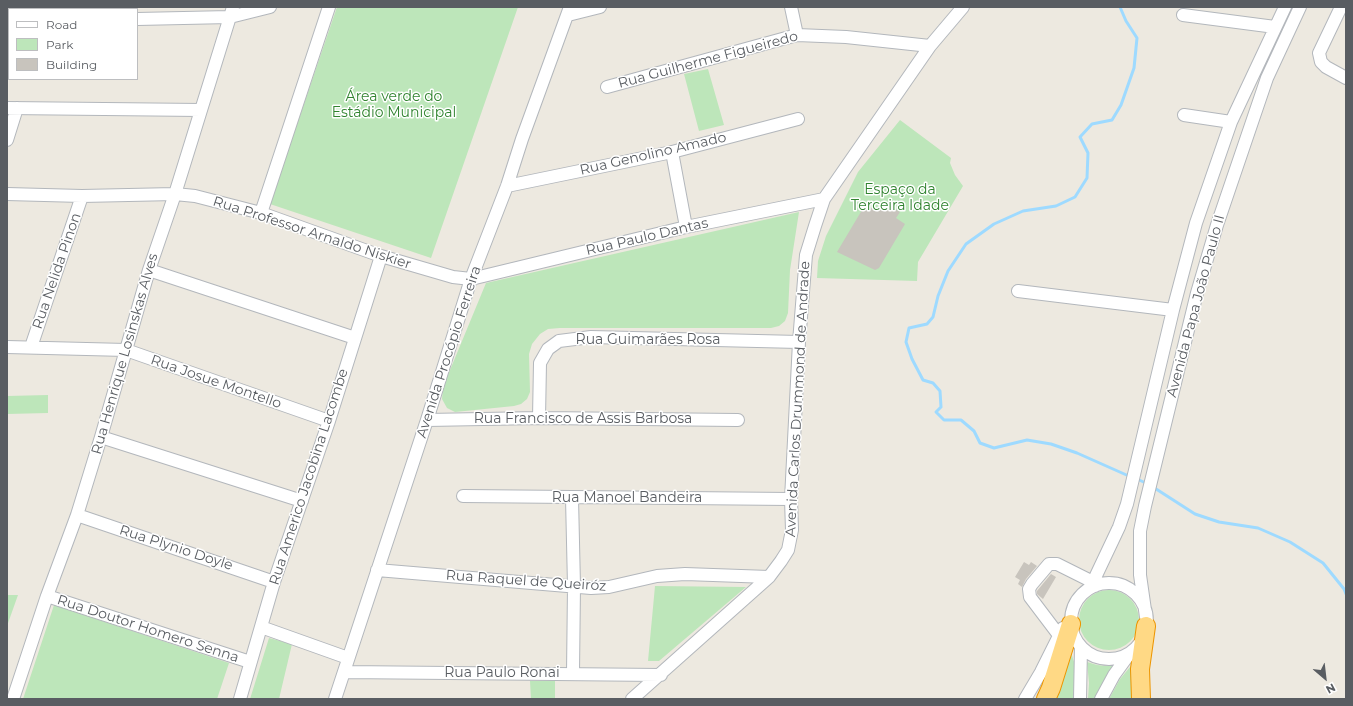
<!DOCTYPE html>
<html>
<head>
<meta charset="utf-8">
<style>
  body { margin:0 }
  #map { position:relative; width:1353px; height:706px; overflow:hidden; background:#ede9e0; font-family:Montserrat,sans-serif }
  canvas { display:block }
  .frame { position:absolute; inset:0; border:8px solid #595d62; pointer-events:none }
  .legend { position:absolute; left:8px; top:8px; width:130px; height:72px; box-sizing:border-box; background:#fff; border:1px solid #bdbec0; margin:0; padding:5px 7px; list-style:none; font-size:12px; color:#595d62 }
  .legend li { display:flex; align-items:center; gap:8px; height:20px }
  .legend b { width:20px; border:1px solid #bdbec0 }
  .north { position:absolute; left:1305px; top:658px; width:40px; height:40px; -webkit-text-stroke:3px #fff; paint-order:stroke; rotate:152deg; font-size:11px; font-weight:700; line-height:16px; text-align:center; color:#595d62 }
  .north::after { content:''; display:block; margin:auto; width:14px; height:18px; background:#595d62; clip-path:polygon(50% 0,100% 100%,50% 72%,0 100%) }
</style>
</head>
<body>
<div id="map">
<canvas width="1353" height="706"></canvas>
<div class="frame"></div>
<ul class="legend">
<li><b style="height:5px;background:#fff"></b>Road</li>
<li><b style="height:11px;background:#bde6ba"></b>Park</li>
<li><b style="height:11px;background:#c8c4bd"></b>Building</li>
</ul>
<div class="north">N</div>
</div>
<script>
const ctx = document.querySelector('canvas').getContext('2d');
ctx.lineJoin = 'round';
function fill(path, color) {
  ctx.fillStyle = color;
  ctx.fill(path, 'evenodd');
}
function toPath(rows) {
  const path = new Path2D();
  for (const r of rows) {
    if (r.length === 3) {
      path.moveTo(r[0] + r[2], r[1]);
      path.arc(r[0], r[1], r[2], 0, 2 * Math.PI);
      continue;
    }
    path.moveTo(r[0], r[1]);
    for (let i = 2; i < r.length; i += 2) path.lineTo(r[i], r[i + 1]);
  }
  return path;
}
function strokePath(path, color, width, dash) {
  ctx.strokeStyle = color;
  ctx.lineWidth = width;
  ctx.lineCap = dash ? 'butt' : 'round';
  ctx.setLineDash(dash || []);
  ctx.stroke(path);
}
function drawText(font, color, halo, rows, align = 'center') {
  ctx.font = font + ' Montserrat,sans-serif';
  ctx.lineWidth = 3;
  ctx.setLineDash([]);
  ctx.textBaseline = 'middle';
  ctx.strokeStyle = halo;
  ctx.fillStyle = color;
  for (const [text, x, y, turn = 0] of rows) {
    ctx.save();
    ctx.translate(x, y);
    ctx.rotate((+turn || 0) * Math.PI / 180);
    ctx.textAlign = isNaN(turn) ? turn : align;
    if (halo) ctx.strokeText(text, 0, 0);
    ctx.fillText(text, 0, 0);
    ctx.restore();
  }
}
fill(toPath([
  [337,7,518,7,431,258,270,204],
  [708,69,724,125,699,131,684,74],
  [900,120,951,158,950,163,955,175,963,186,918,262,917,281,817,278,818,261,826,236,858,172],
  [799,212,790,270,788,313,785,321,779,326,771,328,560,328,548,329,540,334,532,344,529,354,530,392,527,399,521,404,514,406,455,412,447,408,442,399,443,387,486,283],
  [48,395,48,413,7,414,7,396],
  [655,586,746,587,659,661,648,661],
  [1109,620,30],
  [7,595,18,595,7,626],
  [54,605,229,663,217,699,23,699],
  [269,638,292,644,279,699,250,699],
  [1069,646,1075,665,1074,699,1052,699],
  [1135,661,1135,699,1109,699,1120,679],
  [1087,662,1097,665,1107,666,1117,664,1098,691,1094,699,1088,699,1089,683],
  [530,681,555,681,555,699,531,699]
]), '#bde6ba');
strokePath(toPath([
  [1120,7,1126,21,1137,38,1134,68,1121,105,1112,120,1092,124,1080,137,1088,153,1087,178,1075,197,1056,206,1023,211,994,224,966,244,948,271,938,296,933,317,927,324,909,328,906,342,912,359,923,380,933,383,940,391,941,407,936,412,944,420,961,420,974,431,980,443,994,448,1027,440,1051,444,1077,453,1131,477],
  [1137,479,1148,484],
  [1153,487,1195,514,1219,522,1258,528,1290,542,1323,563,1344,589,1346,594]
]), '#9edaff', 3);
fill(toPath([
  [883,202,900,212,896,218,905,224,879,268,875,270,837,252,865,205,878,210],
  [1024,562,1029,565,1031,562,1037,566,1026,579,1022,587,1018,584,1020,580,1015,577],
  [1051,574,1056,577,1043,599,1037,594,1037,591]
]), '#c8c4bd');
const minor = toPath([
  [791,7,797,35],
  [1341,7,1319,53,1321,62,1326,67,1346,78],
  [49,9,49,7],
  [568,15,600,7],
  [1183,15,1275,27],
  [137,19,230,17,270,7],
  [7,22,9,21],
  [607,87,797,35,846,37,930,46],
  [7,108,201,110],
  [1184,115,1231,122],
  [7,140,17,108],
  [672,152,686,227],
  [507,186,672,152,798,119],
  [7,194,82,196,175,194,195,196,261,213,381,256,453,277,471,279,686,227,824,199],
  [261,213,329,7],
  [149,270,355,338],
  [1018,291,1173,310],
  [7,347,126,350,329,421],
  [31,347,82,196],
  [539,418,540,363,548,349,559,341,591,337,799,342],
  [427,420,539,418,738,420],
  [101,437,302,501],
  [463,496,791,499],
  [572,498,574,586,573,673],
  [77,515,274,582],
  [377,570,591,588,609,587,657,576,685,574,769,577],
  [1109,621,38],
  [1095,586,1093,582,1119,527,1127,504,1173,310,1196,223,1231,122,1285,7],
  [47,596,250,662],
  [1146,617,1140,575,1140,531,1145,506,1197,293,1217,225,1267,78,1300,7],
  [261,627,348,658],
  [1058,634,1030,597,1029,589,1032,584,1049,564,1057,564,1093,582],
  [344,672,661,675],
  [13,699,47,596,77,515,101,437,149,270,175,194,233,7],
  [240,699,274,582,329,421,381,256],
  [335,699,427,420,471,279,507,186,522,139,570,7],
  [632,699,769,577,781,561,788,550,792,530,791,499,799,342,806,255,815,226,824,199,930,46,963,7],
  [1025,699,1041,672,1063,628],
  [1080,699,1081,647],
  [1101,699,1114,675,1130,653]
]);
const highway = toPath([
  [1046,699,1051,688,1071,624],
  [1141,699,1140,669,1146,626]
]);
strokePath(minor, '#b3b7bc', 14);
strokePath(highway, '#ed9500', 20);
strokePath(minor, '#fff', 12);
strokePath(highway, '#ffd985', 18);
drawText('14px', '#595d62', '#fff', [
  ["Rua Guilherme Figueiredo",708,60,-15],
  ["Rua Genolino Amado",653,154,-13],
  ["Rua Professor Arnaldo Niskier",312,233,18],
  ["Rua Paulo Dantas",647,237,-13],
  ["Rua Nelida Pinon",57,271,-71],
  ["Avenida Papa João Paulo II",1196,306,-75],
  ["Rua Guimarães Rosa",648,340],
  ["Avenida Procópio Ferreira",449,352,-72],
  ["Rua Henrique Losinskas Alves",125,354,-74],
  ["Rua Josue Montello",216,382,19],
  ["Avenida Carlos Drummond de Andrade",798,399,-87],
  ["Rua Francisco de Assis Barbosa",583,419],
  ["Rua Americo Jacobina Lacombe",309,477,-72],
  ["Rua Manoel Bandeira",627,498],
  ["Rua Plynio Doyle",176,548,18],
  ["Rua Raquel de Queiróz",526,581,4],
  ["Rua Doutor Homero Senna",148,629,18],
  ["Rua Paulo Ronai",502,673]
]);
drawText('14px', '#30832f', '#fff', [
  ["Área verde do",394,97],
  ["Estádio Municipal",394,113],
  ["Espaço da",900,190],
  ["Terceira Idade",900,206]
]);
</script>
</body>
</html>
